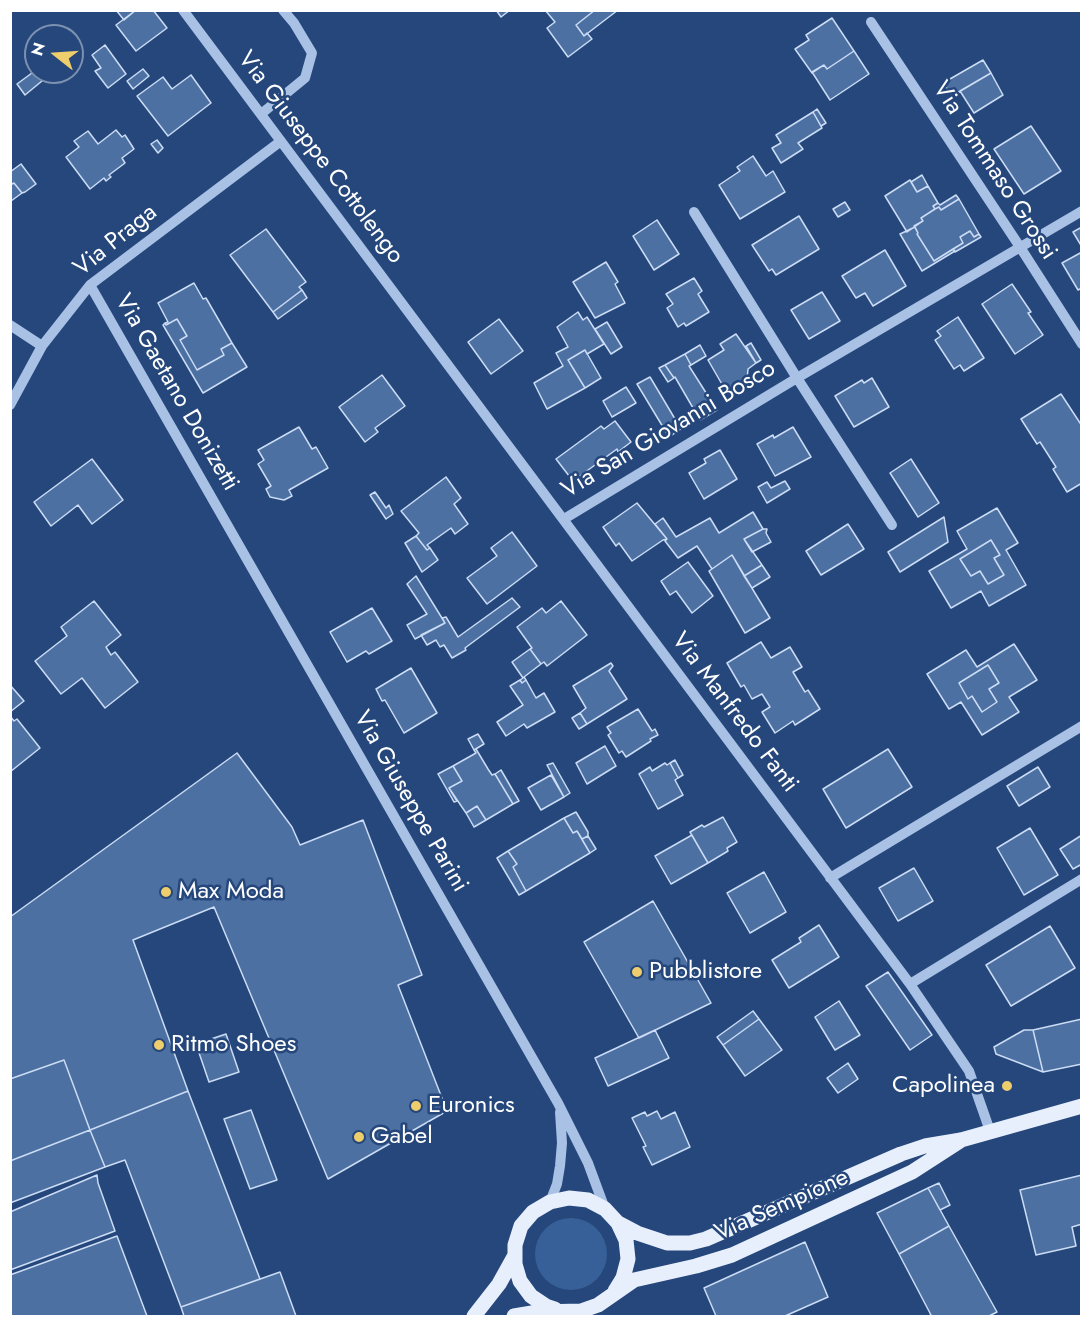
<!DOCTYPE html>
<html>
<head>
<meta charset="utf-8">
<style>
  body { margin:0 }
  #map { position:relative; width:1092px; height:1327px; overflow:hidden; background:#25477b; font-family:Jost,sans-serif }
  canvas { display:block }
  .frame { position:absolute; inset:0; border:12px solid #fff; pointer-events:none }
  .north { position:absolute; left:24px; top:24px; width:60px; height:60px; box-sizing:border-box; background:#25477b; border:2px solid #7c91b0; border-radius:50%; rotate:287deg; font-size:16px; font-weight:700; line-height:24px; text-align:center; color:#fff }
  .north::after { content:''; display:block; margin:auto; width:21px; height:27px; background:#eecd6d; clip-path:polygon(50% 0,100% 100%,50% 72%,0 100%) }
</style>
</head>
<body>
<div id="map">
<canvas width="1092" height="1327"></canvas>
<div class="frame"></div>
<div class="north">N</div>
</div>
<script>
const ctx = document.querySelector('canvas').getContext('2d');
ctx.lineJoin = 'round';
function fill(path, color) {
  ctx.fillStyle = color;
  ctx.fill(path, 'evenodd');
}
function toPath(rows) {
  const path = new Path2D();
  for (const r of rows) {
    if (r.length === 3) {
      path.moveTo(r[0] + r[2], r[1]);
      path.arc(r[0], r[1], r[2], 0, 2 * Math.PI);
      continue;
    }
    path.moveTo(r[0], r[1]);
    for (let i = 2; i < r.length; i += 2) path.lineTo(r[i], r[i + 1]);
  }
  return path;
}
function strokePath(path, color, width, dash) {
  ctx.strokeStyle = color;
  ctx.lineWidth = width;
  ctx.lineCap = dash ? 'butt' : 'round';
  ctx.setLineDash(dash || []);
  ctx.stroke(path);
}
function drawText(font, color, halo, rows, align = 'center') {
  ctx.font = font + ' Jost,sans-serif';
  ctx.lineWidth = 5;
  ctx.setLineDash([]);
  ctx.textBaseline = 'middle';
  ctx.strokeStyle = halo;
  ctx.fillStyle = color;
  for (const [text, x, y, turn = 0] of rows) {
    ctx.save();
    ctx.translate(x, y);
    ctx.rotate((+turn || 0) * Math.PI / 180);
    ctx.textAlign = isNaN(turn) ? turn : align;
    if (halo) ctx.strokeText(text, 0, 0);
    ctx.fillText(text, 0, 0);
    ctx.restore();
  }
}
fill(toPath([
  [571,1254,36]
]), '#386098');
const building = toPath([
  [116,10,136,10,124,20,116,10],
  [136,10,153,10,167,28,136,51,116,25,136,10],
  [496,10,510,10,501,17,496,10],
  [545,10,595,10,576,25,584,36,587,33,592,39,568,57,547,28,555,22,545,10],
  [595,10,618,10,584,36,576,25,595,10],
  [832,18,854,51,827,69,824,65,812,73,795,49,809,40,806,35,832,18],
  [105,45,126,74,108,88,95,71,101,68,92,55,105,45],
  [854,51,869,74,830,100,812,72,824,65,827,69,854,51],
  [983,60,991,73,952,96,943,83,983,60],
  [143,69,149,76,133,89,127,81,143,69],
  [36,70,36,72,45,72,48,76,25,95,17,84,36,70],
  [991,73,1003,95,974,113,960,91,991,73],
  [191,75,211,103,168,136,137,96,163,77,172,89,191,75],
  [817,109,826,123,821,126,813,112,817,109],
  [813,112,822,128,798,143,803,149,781,163,772,148,781,143,776,135,813,112],
  [1031,126,1061,171,1024,194,994,149,1031,126],
  [116,130,122,137,125,135,134,149,122,158,125,163,109,175,111,177,106,181,104,178,90,189,66,157,79,147,74,141,88,131,98,144,116,130],
  [157,140,163,148,158,153,151,144,157,140],
  [753,156,766,176,773,171,785,192,740,219,719,185,740,171,737,167,753,156],
  [21,164,36,184,25,192,22,193,14,183,10,185,10,172,21,164],
  [922,175,928,186,917,192,911,182,922,175],
  [910,180,917,192,928,186,938,203,933,206,935,209,921,218,923,221,907,232,885,196,910,180],
  [14,183,22,193,11,201,10,185,14,183],
  [956,195,959,199,941,210,939,207,935,209,933,206,938,203,940,205,956,195],
  [959,199,979,234,974,237,970,231,960,237,963,243,934,261,917,234,918,233,914,226,923,221,921,218,935,209,939,207,941,210,959,199],
  [845,202,850,210,838,217,833,209,845,202],
  [799,216,819,249,776,275,772,269,769,271,752,245,799,216],
  [657,220,679,254,654,270,633,236,657,220],
  [915,227,918,233,917,234,934,261,953,249,955,251,922,271,900,234,915,227],
  [1082,227,1082,247,1073,232,1082,227],
  [266,229,306,282,299,287,302,290,273,312,230,255,266,229],
  [970,231,974,237,979,234,981,237,955,252,953,249,963,243,960,237,970,231],
  [885,250,906,286,873,306,865,293,856,298,842,276,885,250],
  [1082,252,1082,288,1078,290,1062,263,1082,252],
  [606,262,618,282,615,284,625,303,595,318,573,282,606,262],
  [694,278,702,291,698,294,709,312,686,326,684,323,678,327,667,308,673,304,666,294,694,278],
  [194,283,203,299,206,298,232,343,221,349,224,355,197,370,180,340,187,336,177,319,166,325,165,323,168,322,158,303,194,283],
  [1012,284,1031,312,1028,313,1043,335,1015,354,982,304,1012,284],
  [302,290,307,298,278,319,273,312,302,290],
  [822,292,840,321,809,339,791,310,822,292],
  [578,312,583,320,587,317,604,344,587,354,585,350,568,360,585,388,547,409,534,383,563,366,556,353,568,347,557,327,578,312],
  [958,317,984,358,964,371,960,365,954,369,935,340,941,336,937,331,958,317],
  [177,319,187,336,180,340,197,370,224,355,221,349,232,343,247,367,203,393,163,325,165,323,166,325,177,319],
  [499,319,523,351,491,374,468,342,499,319],
  [607,322,622,347,611,354,595,329,607,322],
  [736,334,756,363,748,369,747,380,730,390,727,384,723,386,708,360,724,350,720,344,736,334],
  [751,343,761,360,756,363,746,346,751,343],
  [700,345,706,356,691,365,685,354,700,345],
  [585,350,601,378,585,388,568,360,585,350],
  [685,354,691,365,689,366,717,410,700,420,675,377,674,378,665,365,685,354],
  [665,365,674,378,668,382,659,368,665,365],
  [382,375,405,406,375,428,378,432,365,442,339,407,382,375],
  [650,377,681,429,669,437,637,384,650,377],
  [872,378,889,407,854,427,835,396,862,380,864,383,872,378],
  [626,387,636,403,612,417,603,401,626,387],
  [1061,394,1082,426,1082,483,1067,492,1053,469,1056,467,1040,442,1037,444,1021,419,1061,394],
  [615,421,631,442,618,452,617,449,573,481,556,459,601,426,604,429,615,421],
  [299,427,312,449,316,447,328,468,289,490,292,496,284,500,270,497,266,489,271,486,258,464,264,460,258,450,299,427],
  [793,427,811,457,775,476,757,444,773,435,774,438,793,427],
  [720,450,737,479,704,499,689,473,706,463,704,459,720,450],
  [92,459,123,500,92,524,78,505,51,526,34,502,92,459],
  [911,459,939,503,918,517,890,473,911,459],
  [446,477,461,498,454,504,468,524,455,534,451,528,427,545,430,548,427,550,416,536,419,533,401,511,446,477],
  [785,481,790,489,767,503,758,487,767,482,771,488,785,481],
  [375,492,386,508,389,505,393,514,386,519,370,495,375,492],
  [637,503,667,539,663,540,632,561,619,543,616,546,603,527,637,503],
  [997,508,1018,543,1006,550,1026,585,989,606,981,591,951,608,929,571,967,549,957,531,997,508],
  [991,540,1000,555,994,558,1004,575,988,584,980,571,971,576,960,559,991,540],
  [753,512,763,529,744,539,762,565,744,576,732,555,712,569,697,546,678,558,665,541,667,539,655,524,663,518,676,537,710,518,719,533,753,512],
  [944,517,948,542,900,572,888,552,944,517],
  [848,524,864,549,821,575,806,551,848,524],
  [763,529,767,529,766,533,771,542,752,552,744,539,763,529],
  [512,532,537,566,487,604,467,578,497,556,491,548,512,532],
  [416,536,427,550,430,548,438,560,422,572,405,543,416,536],
  [991,540,1000,555,994,558,1004,575,988,584,980,571,971,576,960,559,991,540],
  [732,555,770,618,745,633,709,571,732,555],
  [688,562,713,596,692,613,676,591,670,595,661,581,688,562],
  [762,565,770,577,752,588,744,576,762,565],
  [416,576,445,623,415,639,407,625,427,614,407,584,416,576],
  [512,598,520,607,465,648,466,650,452,658,444,645,440,647,436,640,427,645,421,635,445,623,442,618,446,617,458,637,512,598],
  [94,601,121,635,106,647,111,655,115,652,138,682,105,708,82,678,61,694,35,661,67,636,61,627,94,601],
  [561,601,587,635,547,666,544,662,541,664,530,649,532,648,517,627,542,608,546,613,561,601],
  [372,608,392,641,369,654,366,651,347,662,330,632,372,608],
  [761,642,771,658,790,647,802,667,793,672,805,692,808,690,820,709,795,725,793,721,775,733,762,712,770,707,762,694,752,699,744,685,741,687,727,663,761,642],
  [1014,644,1037,680,1009,697,1019,712,982,735,961,702,949,709,927,674,966,650,977,667,1014,644],
  [988,665,999,683,989,689,997,702,982,712,972,696,968,699,959,683,988,665],
  [530,649,541,664,524,677,526,680,522,683,520,680,523,678,512,662,530,649],
  [611,663,613,666,609,671,627,699,587,724,580,713,586,708,573,686,611,663],
  [988,665,999,683,989,689,997,702,982,712,972,696,968,699,959,683,988,665],
  [411,668,437,713,404,733,385,700,382,701,376,689,411,668],
  [520,680,522,683,526,680,536,698,544,693,555,712,527,728,524,724,506,736,497,722,523,705,510,686,520,680],
  [10,685,24,701,10,712,10,685],
  [638,709,652,731,655,729,658,735,650,739,651,741,626,757,622,751,619,753,608,735,611,733,607,727,638,709],
  [580,713,587,724,579,729,572,718,580,713],
  [10,716,14,721,17,719,40,748,10,772,10,716],
  [478,734,484,744,474,750,468,739,478,734],
  [605,746,616,766,587,784,576,763,605,746],
  [479,747,476,749,488,769,492,775,495,774,513,804,486,820,477,806,466,813,449,788,462,781,453,766,476,753,474,750,479,747],
  [888,749,912,787,846,828,823,789,888,749],
  [237,753,292,827,300,845,363,820,422,975,398,985,447,1111,328,1179,214,907,133,940,188,1091,90,1130,64,1060,10,1079,10,917,237,753],
  [675,760,683,775,678,778,670,763,675,760],
  [553,763,570,793,564,797,547,765,553,763],
  [665,763,667,765,670,763,678,778,675,780,683,795,658,809,639,774,650,767,652,771,665,763],
  [453,766,462,781,449,788,457,801,454,802,438,774,453,766],
  [1038,767,1050,787,1019,806,1007,786,1038,767],
  [501,770,519,801,513,804,495,774,501,770],
  [551,775,564,797,541,810,528,788,551,775],
  [477,806,486,820,474,827,466,813,477,806],
  [576,812,588,832,588,836,582,839,577,831,573,833,564,818,576,812],
  [723,817,737,842,727,848,728,851,708,863,690,832,702,825,704,827,723,817],
  [564,818,573,833,577,831,590,853,526,891,513,867,517,864,508,851,564,818],
  [1030,828,1058,875,1024,895,997,848,1030,828],
  [692,835,708,863,671,884,655,856,692,835],
  [1082,835,1082,864,1073,869,1060,849,1082,835],
  [588,836,596,849,590,853,582,839,588,836],
  [508,851,517,864,513,867,526,891,519,895,497,858,508,851],
  [914,868,933,901,898,921,879,888,914,868],
  [764,872,786,912,750,933,727,893,764,872],
  [653,901,711,1003,639,1038,584,942,653,901],
  [819,925,839,957,789,988,772,960,801,942,799,938,819,925],
  [1050,926,1075,968,1011,1006,986,965,1050,926],
  [888,972,932,1035,910,1050,866,986,888,972],
  [839,1001,860,1035,835,1050,815,1017,839,1001],
  [753,1011,759,1019,723,1045,717,1037,753,1011],
  [759,1019,782,1050,745,1076,723,1045,759,1019],
  [1082,1019,1082,1064,1043,1072,1033,1030,1082,1019],
  [655,1030,669,1058,608,1086,595,1058,655,1030],
  [1024,1030,1033,1030,1043,1072,996,1054,994,1047,1024,1030],
  [226,1034,239,1072,209,1082,196,1044,226,1034],
  [64,1060,90,1130,10,1161,10,1079,64,1060],
  [848,1063,858,1079,838,1093,827,1078,848,1063],
  [188,1091,260,1279,181,1307,125,1160,105,1167,90,1130,188,1091],
  [251,1110,277,1180,250,1189,224,1119,251,1110],
  [657,1111,661,1119,675,1112,690,1147,652,1165,643,1147,646,1146,632,1118,645,1112,647,1116,657,1111],
  [90,1130,105,1167,10,1203,10,1161,90,1130],
  [97,1175,98,1183,115,1231,10,1270,10,1212,97,1175],
  [1082,1175,1082,1224,1072,1227,1076,1246,1036,1255,1020,1190,1082,1175],
  [939,1183,950,1205,940,1210,928,1188,939,1183],
  [928,1188,949,1226,899,1254,877,1213,928,1188],
  [949,1226,997,1312,989,1316,928,1316,931,1315,899,1254,949,1226],
  [117,1236,147,1316,10,1316,10,1275,117,1236],
  [805,1242,828,1297,785,1316,716,1316,704,1288,805,1242],
  [280,1272,296,1316,184,1316,181,1307,280,1272]
]);
fill(building, '#4d70a3');
strokePath(building, '#cbdcf4', 1.5);
strokePath(toPath([
  [183,10,910,984,969,1071,990,1131],
  [871,22,1020,247,1082,344],
  [261,114,305,78,312,53,294,23,283,10],
  [694,212,797,378,892,525],
  [90,285,558,1103,588,1163,605,1209],
  [10,325,42,346],
  [10,405,42,346,90,285,281,141],
  [564,519,797,378,1082,211],
  [830,878,1082,726],
  [910,984,1082,879],
  [550,1202,557,1184,560,1166,562,1143,560,1112]
]), '#a8c1e4', 10);
strokePath(toPath([
  [618,1223,637,1233,667,1243,690,1243,706,1239,901,1154,925,1146,961,1140,1082,1106],
  [555,1309,546,1306,531,1296,520,1281,515,1264,515,1245,521,1226,533,1212,550,1202,569,1198,588,1200,605,1209,618,1223,626,1240,628,1259,623,1278,615,1291],
  [474,1316,499,1284,514,1257],
  [514,1316,538,1312,581,1311,598,1305,634,1280,696,1266,732,1255,912,1172,960,1141]
]), '#e8effc', 15);
for (const [x, y, r, color] of [
  [166,892,6,"#eecd6d"],
  [637,972,6,"#eecd6d"],
  [159,1045,6,"#eecd6d"],
  [1007,1086,6,"#eecd6d"],
  [416,1106,6,"#eecd6d"],
  [359,1137,6,"#eecd6d"]
]) {
  const dot = new Path2D();
  dot.arc(x, y, r, 0, 2 * Math.PI);
  ctx.fillStyle = color;
  ctx.fill(dot);
  strokePath(dot, '#25477b', 2);
}
drawText('24px', '#fff', '#25477b', [
  ["Via Giuseppe Cottolengo",320,158,53],
  ["Via Tommaso Grossi",994,171,57],
  ["Via Praga",116,241,-39],
  ["Via Gaetano Donizetti",176,393,60],
  ["Via San Giovanni Bosco",669,430,-31],
  ["Via Manfredo Fanti",734,713,53],
  ["Via Giuseppe Parini",410,802,60],
  ["Via Sempione",782,1206,-24]
]);
drawText('24px', '#fff', '#25477b', [
  ["Max Moda",178,892],
  ["Pubblistore",649,972],
  ["Ritmo Shoes",171,1045],
  ["Capolinea",995,1086,"right"],
  ["Euronics",428,1106],
  ["Gabel",371,1137]
], 'left');
</script>
</body>
</html>
